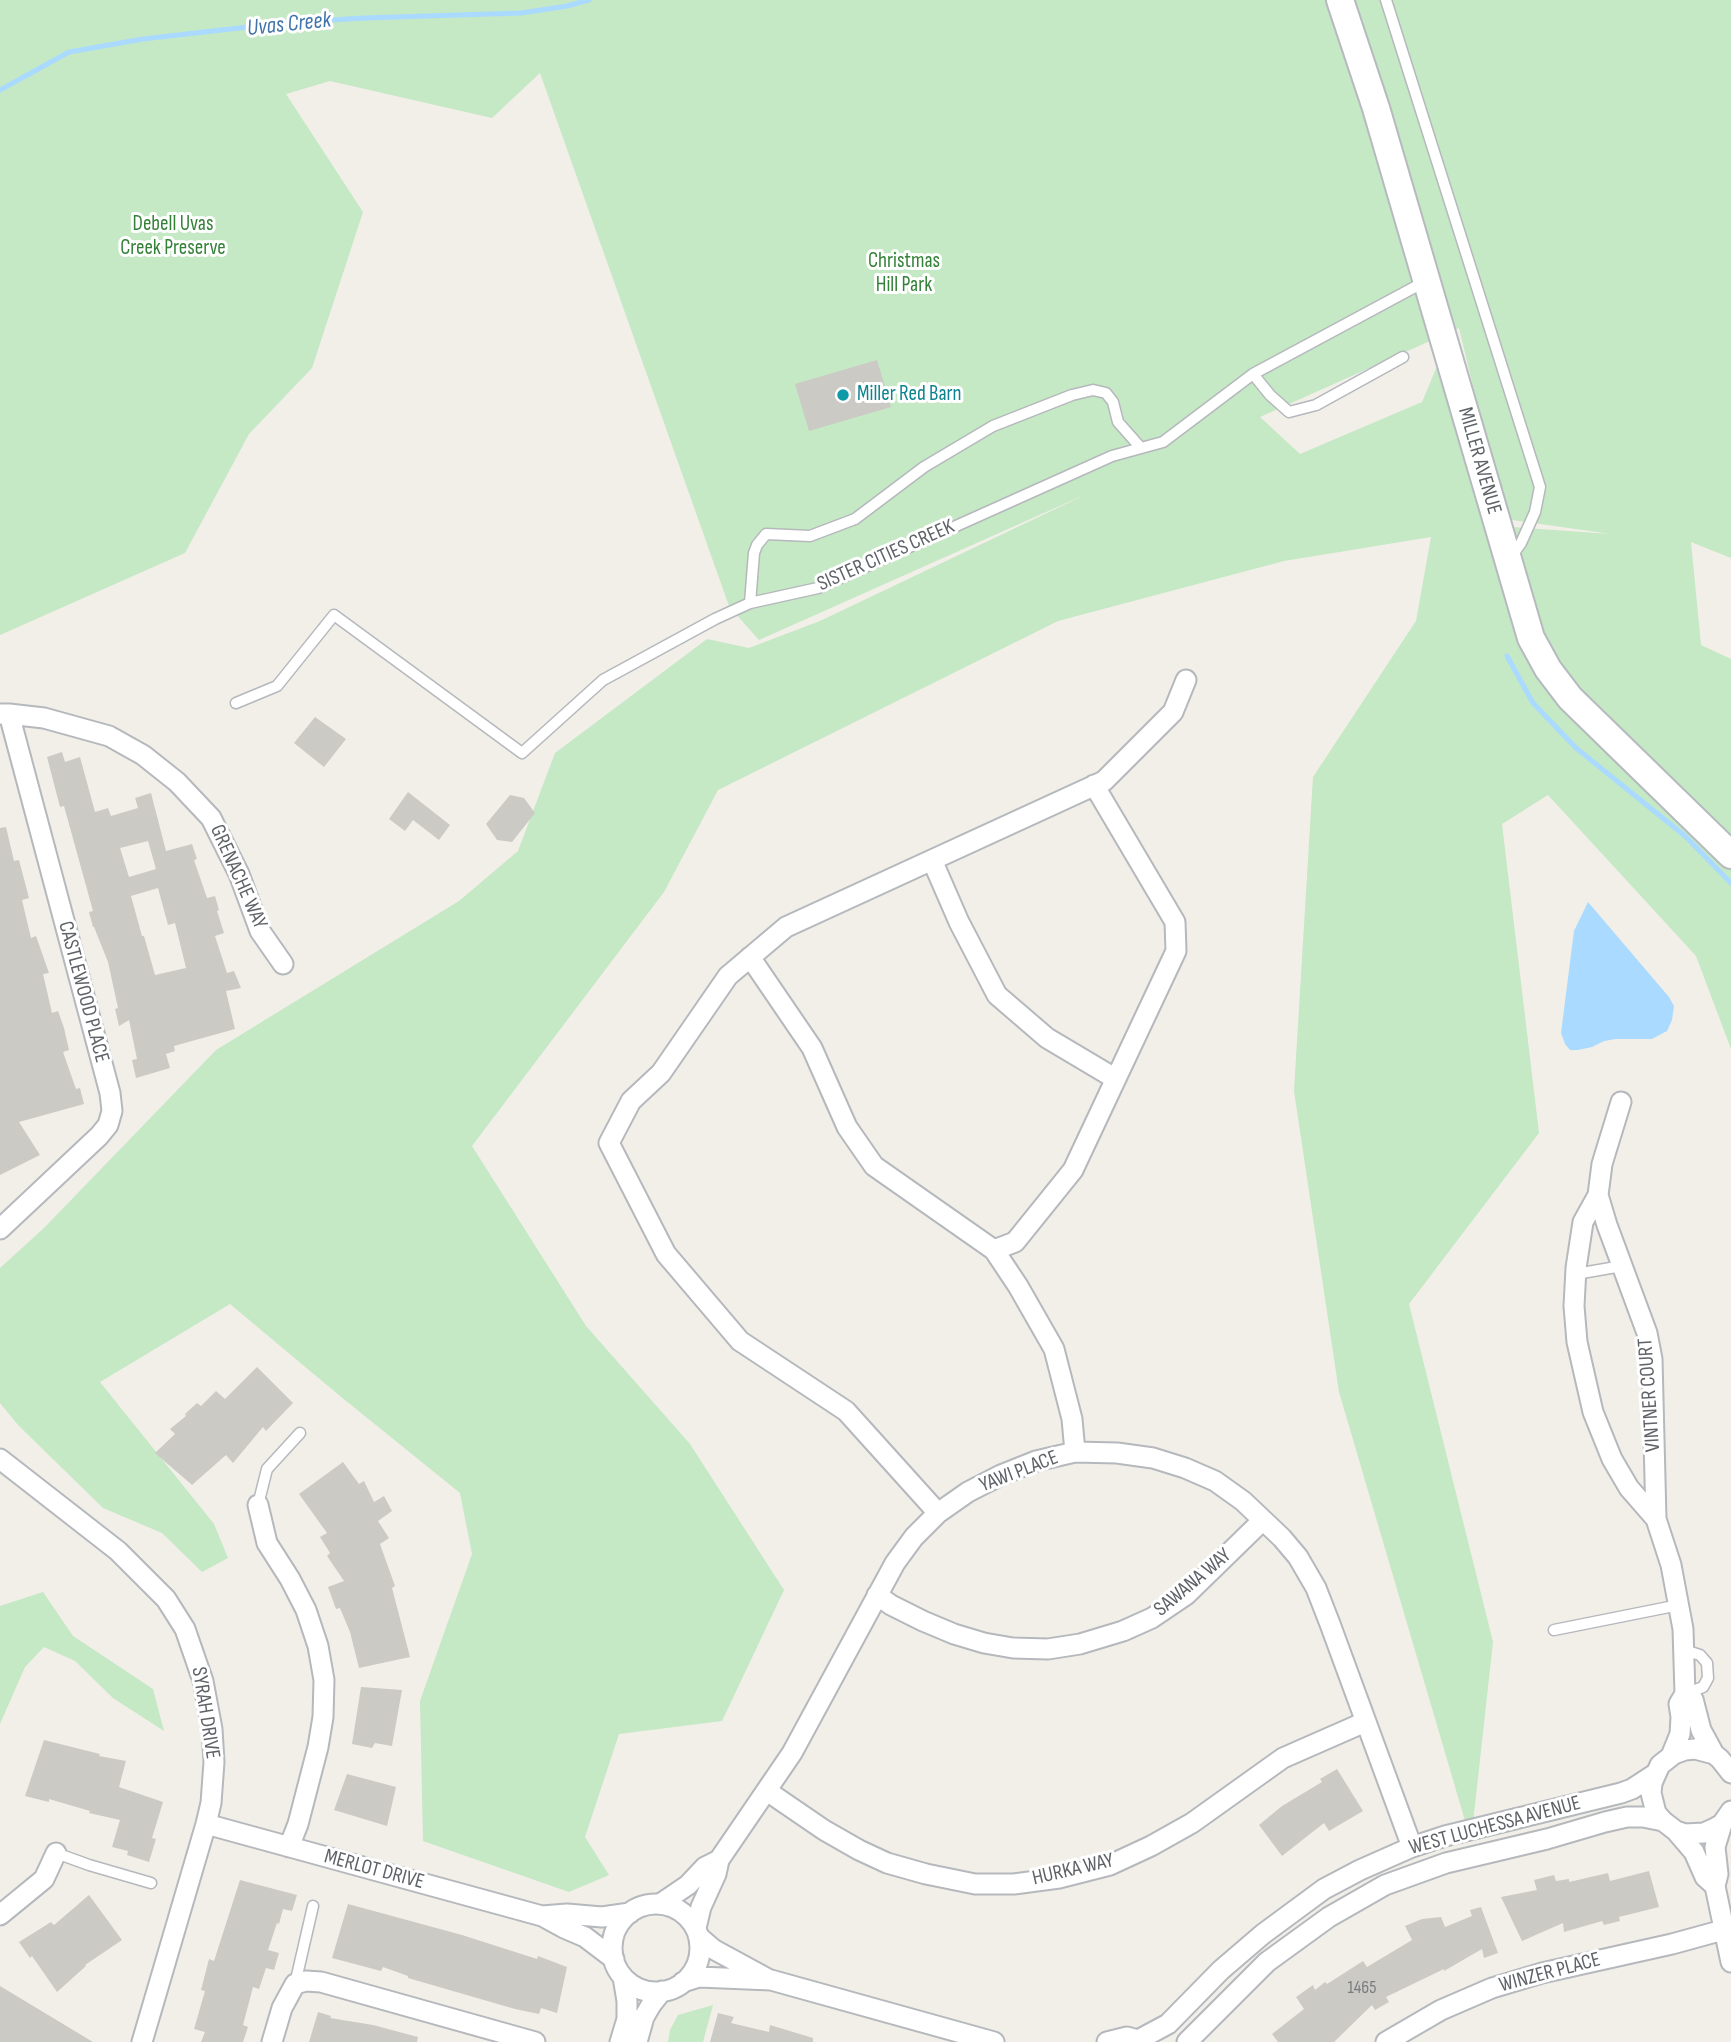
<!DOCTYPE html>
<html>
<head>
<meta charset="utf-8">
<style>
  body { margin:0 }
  canvas { display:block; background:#f1efe8 }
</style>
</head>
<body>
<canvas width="1731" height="2042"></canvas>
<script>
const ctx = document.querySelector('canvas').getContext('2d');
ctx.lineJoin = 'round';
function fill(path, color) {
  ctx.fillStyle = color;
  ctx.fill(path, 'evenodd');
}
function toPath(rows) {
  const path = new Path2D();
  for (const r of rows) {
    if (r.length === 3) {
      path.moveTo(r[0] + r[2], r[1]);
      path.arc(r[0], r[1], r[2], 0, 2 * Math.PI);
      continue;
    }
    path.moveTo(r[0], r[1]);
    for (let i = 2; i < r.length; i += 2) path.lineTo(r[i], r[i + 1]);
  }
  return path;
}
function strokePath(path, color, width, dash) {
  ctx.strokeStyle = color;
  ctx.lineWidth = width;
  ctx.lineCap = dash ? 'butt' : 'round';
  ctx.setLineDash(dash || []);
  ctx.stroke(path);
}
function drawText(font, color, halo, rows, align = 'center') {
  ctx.font = font + ' "Sofia Sans Condensed",sans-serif';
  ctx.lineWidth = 6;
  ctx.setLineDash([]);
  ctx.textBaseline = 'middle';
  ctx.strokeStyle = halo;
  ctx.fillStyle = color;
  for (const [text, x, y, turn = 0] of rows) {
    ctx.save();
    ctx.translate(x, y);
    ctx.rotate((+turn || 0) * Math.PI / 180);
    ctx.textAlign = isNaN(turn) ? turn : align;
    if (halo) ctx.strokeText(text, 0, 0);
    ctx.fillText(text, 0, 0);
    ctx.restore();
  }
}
fill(toPath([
  [0,0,1731,0,1731,558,1691,542,1701,645,1731,659,1731,1049,1696,956,1548,795,1502,824,1539,1133,1409,1304,1493,1642,1471,1841,1339,1392,1294,1091,1313,777,1416,621,1431,537,1284,561,1058,621,718,790,664,892,472,1146,586,1326,690,1444,784,1590,722,1721,619,1734,585,1837,609,1875,569,1892,423,1841,420,1701,472,1554,460,1493,340,1396,230,1304,100,1382,214,1524,228,1558,202,1572,162,1533,103,1508,18,1425,0,1403,0,1268,44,1228,216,1050,459,901,518,851,555,753,707,639,749,648,820,621,1091,492,759,640,729,606,540,73,492,118,330,81,286,94,363,212,312,368,249,434,185,553,0,635],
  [1459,328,1505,519,1611,534,1483,525,1440,359,1422,402,1300,454,1260,417],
  [43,1592,73,1636,153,1689,164,1731,113,1698,75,1661,44,1647,25,1667,0,1724,0,1606],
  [713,2005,703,2042,668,2042,670,2030,678,2015]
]), '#c5e8c5');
fill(toPath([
  [1588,902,1669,997,1674,1006,1672,1020,1667,1031,1652,1039,1616,1039,1604,1041,1592,1047,1578,1050,1570,1050,1565,1044,1561,1033,1574,931]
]), '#aadaff');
strokePath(toPath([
  [0,90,69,52,143,39,283,23,364,18,521,13,567,6,589,0],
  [1507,656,1533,703,1576,748,1685,836,1731,883]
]), '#aadaff', 5);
fill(toPath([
  [877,360,891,407,809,431,795,384],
  [315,717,346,739,324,767,294,743],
  [62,752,65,762,80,757,95,812,108,808,111,816,138,808,135,798,151,793,166,851,192,844,197,859,194,860,207,898,215,896,219,910,217,911,224,933,215,936,227,973,234,971,241,988,226,991,235,1029,174,1046,175,1051,166,1054,170,1068,136,1078,132,1060,137,1059,129,1020,119,1026,115,1009,118,1008,108,962,94,927,93,927,89,912,93,911,64,806,60,807,47,757],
  [148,841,156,869,129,877,120,848],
  [158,888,168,925,175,923,186,968,155,975,144,936,142,936,131,896],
  [408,792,450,825,439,840,413,820,405,831,389,819],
  [510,795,524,798,535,813,512,842,497,840,486,824],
  [6,827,14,861,19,860,29,898,22,900,31,938,36,936,49,973,43,974,52,1013,58,1011,64,1028,69,1050,63,1052,76,1089,80,1088,84,1104,19,1122,40,1155,0,1175,0,828],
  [257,1367,293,1403,266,1431,263,1427,233,1463,226,1455,192,1485,155,1453,175,1434,170,1429,186,1416,185,1414,197,1403,201,1406,216,1391,225,1399],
  [343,1462,359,1484,364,1481,374,1502,384,1496,392,1511,378,1521,389,1538,380,1544,395,1586,392,1588,410,1657,359,1668,350,1632,340,1608,336,1609,328,1587,344,1581,327,1556,330,1553,320,1537,327,1533,299,1494],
  [361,1687,402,1690,392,1746,375,1743,372,1748,352,1744],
  [44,1740,100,1754,99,1756,126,1761,119,1787,163,1802,152,1838,156,1839,149,1862,127,1855,128,1851,112,1847,120,1820,89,1813,90,1811,49,1799,49,1802,25,1796],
  [1337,1769,1363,1811,1329,1831,1324,1823,1282,1856,1259,1825,1282,1806,1322,1782,1320,1779],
  [347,1774,396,1787,387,1826,334,1810],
  [1649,1871,1659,1907,1619,1917,1620,1921,1604,1925,1602,1921,1564,1932,1563,1923,1522,1941,1501,1897,1537,1890,1534,1880,1554,1875,1556,1881,1569,1879,1569,1882,1608,1873,1610,1881],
  [240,1880,297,1895,292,1911,283,1909,279,1924,277,1923,268,1950,279,1953,274,1970,266,1968,259,1989,253,1987,243,2025,248,2027,243,2042,201,2042,205,2032,194,2029,205,1991,201,1990,209,1959,214,1961],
  [89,1895,122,1940,85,1965,86,1966,57,1992,32,1956,30,1958,19,1942,51,1922,54,1925],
  [348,1904,462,1935,537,1959,538,1956,567,1967,557,2013,541,2008,539,2014,515,2009,408,1978,408,1976,383,1967,381,1971,332,1958],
  [1481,1907,1498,1953,1484,1958,1482,1949,1444,1971,1444,1969,1386,1997,1389,2002,1375,2010,1372,2005,1334,2042,1278,2042,1272,2034,1304,2009,1296,1997,1313,1985,1315,1990,1325,1982,1327,1984,1363,1961,1367,1967,1412,1940,1405,1926,1422,1919,1441,1917,1445,1927,1472,1916,1470,1910],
  [0,1986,93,2042,0,2042],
  [318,2012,331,2016,330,2018,373,2025,418,2037,417,2042,309,2042],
  [718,2013,734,2017,731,2023,769,2032,770,2025,813,2038,813,2042,710,2042]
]), '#cccac5');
const lane = toPath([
  [1386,0,1540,487,1535,512,1521,543,1511,557],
  [1253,374,1270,395,1289,412,1316,405,1403,357],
  [750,603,754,553,757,545,766,534,810,536,855,519,924,467,993,426,1072,395,1093,390,1106,393,1113,402,1118,422,1141,448],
  [236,703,277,686,334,615,522,753,603,680,715,619,750,603,818,588,1112,456,1163,442,1253,374,1426,281],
  [1576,1274,1622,1266],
  [258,1505,267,1469,300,1433],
  [1554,1630,1679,1605],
  [1684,1650,1700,1655,1707,1663,1708,1678,1703,1687,1685,1694],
  [56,1853,89,1865,151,1883],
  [295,1984,313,1906]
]);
const street = toPath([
  [0,714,9,714,44,718,109,736,143,755,177,782,211,818,239,874,260,931,283,964],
  [932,860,959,922,997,995,1047,1038,1116,1079],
  [750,957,812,1048,847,1127,874,1166,994,1250,1015,1242,1073,1170,1176,951,1175,922,1094,785],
  [1621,1102,1602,1164,1598,1195,1583,1222,1576,1268,1574,1306,1577,1342,1593,1412,1612,1459,1629,1488,1656,1519],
  [1598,1195,1607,1225,1647,1333,1652,1359,1656,1519,1671,1565,1683,1629,1685,1694,1679,1704,1681,1717,1680,1734,1671,1756],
  [0,1229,99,1136,108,1125,112,1111,110,1093,9,714],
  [994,1250,1018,1286,1054,1349,1072,1419,1075,1452],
  [0,1459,118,1551,166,1599,185,1629,203,1681,212,1729,214,1762,211,1803,206,1824,142,2042],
  [258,1505,267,1543,290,1579,306,1610,318,1646,324,1680,323,1717,318,1747,298,1824,289,1847],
  [938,1513,846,1411,740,1341,666,1254,609,1143,631,1101,661,1073,728,976,786,927,1104,781,1173,712,1186,680],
  [877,1595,891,1605,923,1621,954,1634,984,1643,1013,1648,1048,1649,1080,1644,1123,1631,1152,1618,1186,1595,1263,1520],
  [1685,1694,1693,1699,1701,1730,1714,1754],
  [1731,1773,1720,1759,1714,1754,1695,1749,1685,1750,1674,1754,1660,1765,1652,1783,1651,1793,1656,1813,1663,1821,1676,1831,1685,1834,1704,1833,1713,1829,1722,1824,1731,1811],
  [767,1791,824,1830,859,1850,887,1863,926,1874,975,1884,1014,1884,1059,1878,1110,1865,1151,1846,1192,1823,1283,1758,1365,1722],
  [206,1824,542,1916,564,1928,585,1937,614,1959],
  [1722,1824,1715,1847,1718,1874,1715,1886,1731,1962],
  [1676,1831,1694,1852,1705,1877,1715,1886],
  [660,1904,688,1885,705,1867,719,1860],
  [656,1948,44],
  [0,1915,44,1879,56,1853],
  [542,1916,567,1914,602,1917,630,1913],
  [696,1928,701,1907,716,1874,719,1860,792,1753,895,1563,914,1537,938,1513,968,1492,1001,1475,1036,1461,1075,1452,1117,1453,1153,1458,1185,1468,1215,1481,1243,1501,1282,1538,1298,1557,1316,1588,1330,1624,1412,1847],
  [699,1937,713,1949,770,1980],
  [683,1982,699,1977,771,1980,994,2042],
  [1140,2039,1168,2024,1221,1970,1263,1934,1324,1889,1360,1870,1412,1847,1445,1836,1621,1793,1632,1789,1655,1774],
  [272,2042,282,2008,295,1984,306,1981,321,1982,535,2042],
  [620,2042,627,2019,627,2001,623,1977],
  [637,2042,644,2017,651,2005,662,1991],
  [1107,2042,1127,2037,1145,2042],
  [1187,2042,1267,1962,1329,1917,1385,1885,1446,1863,1547,1839,1605,1822,1627,1817,1643,1817,1663,1821],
  [1386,2042,1441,2010,1492,1988,1542,1973,1672,1944,1723,1930]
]);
const secondary = toPath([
  [1340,0,1376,108,1531,638,1548,669,1570,698,1731,855]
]);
strokePath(lane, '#b5b8bc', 13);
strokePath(street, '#b5b8bc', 23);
strokePath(secondary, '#b6babf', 30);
strokePath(lane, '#fff', 10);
strokePath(street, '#fff', 19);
strokePath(secondary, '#fff', 26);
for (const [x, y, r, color] of [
  [843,395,7,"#0f9aa8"]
]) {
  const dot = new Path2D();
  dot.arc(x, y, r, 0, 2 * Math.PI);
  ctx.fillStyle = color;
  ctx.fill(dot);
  strokePath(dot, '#fff', 2.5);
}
drawText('18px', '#7a7d7f', null, [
  ["1465",1362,1988]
]);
drawText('21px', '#348238', '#fff', [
  ["Debell Uvas",173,225],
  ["Creek Preserve",173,249],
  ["Christmas",904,262],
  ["Hill Park",904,286]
]);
drawText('21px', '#0d838f', '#fff', [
  ["Miller Red Barn",857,395]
], 'left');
drawText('21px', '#5f6368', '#fff', [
  ["MILLER AVENUE",1479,461,74],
  ["SISTER CITIES CREEK",886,556,-24],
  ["GRENACHE WAY",238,877,66],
  ["CASTLEWOOD PLACE",83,992,75],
  ["VINTNER COURT",1650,1395,-94],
  ["YAWI PLACE",1019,1472,-21],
  ["SAWANA WAY",1193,1583,-40],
  ["SYRAH DRIVE",205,1713,81],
  ["WEST LUCHESSA AVENUE",1495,1826,-15],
  ["MERLOT DRIVE",374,1870,15],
  ["HURKA WAY",1073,1870,-13],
  ["WINZER PLACE",1550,1973,-15]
]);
drawText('italic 23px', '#4174aa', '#fff', [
  ["Uvas Creek",289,25,-6]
]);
</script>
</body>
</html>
